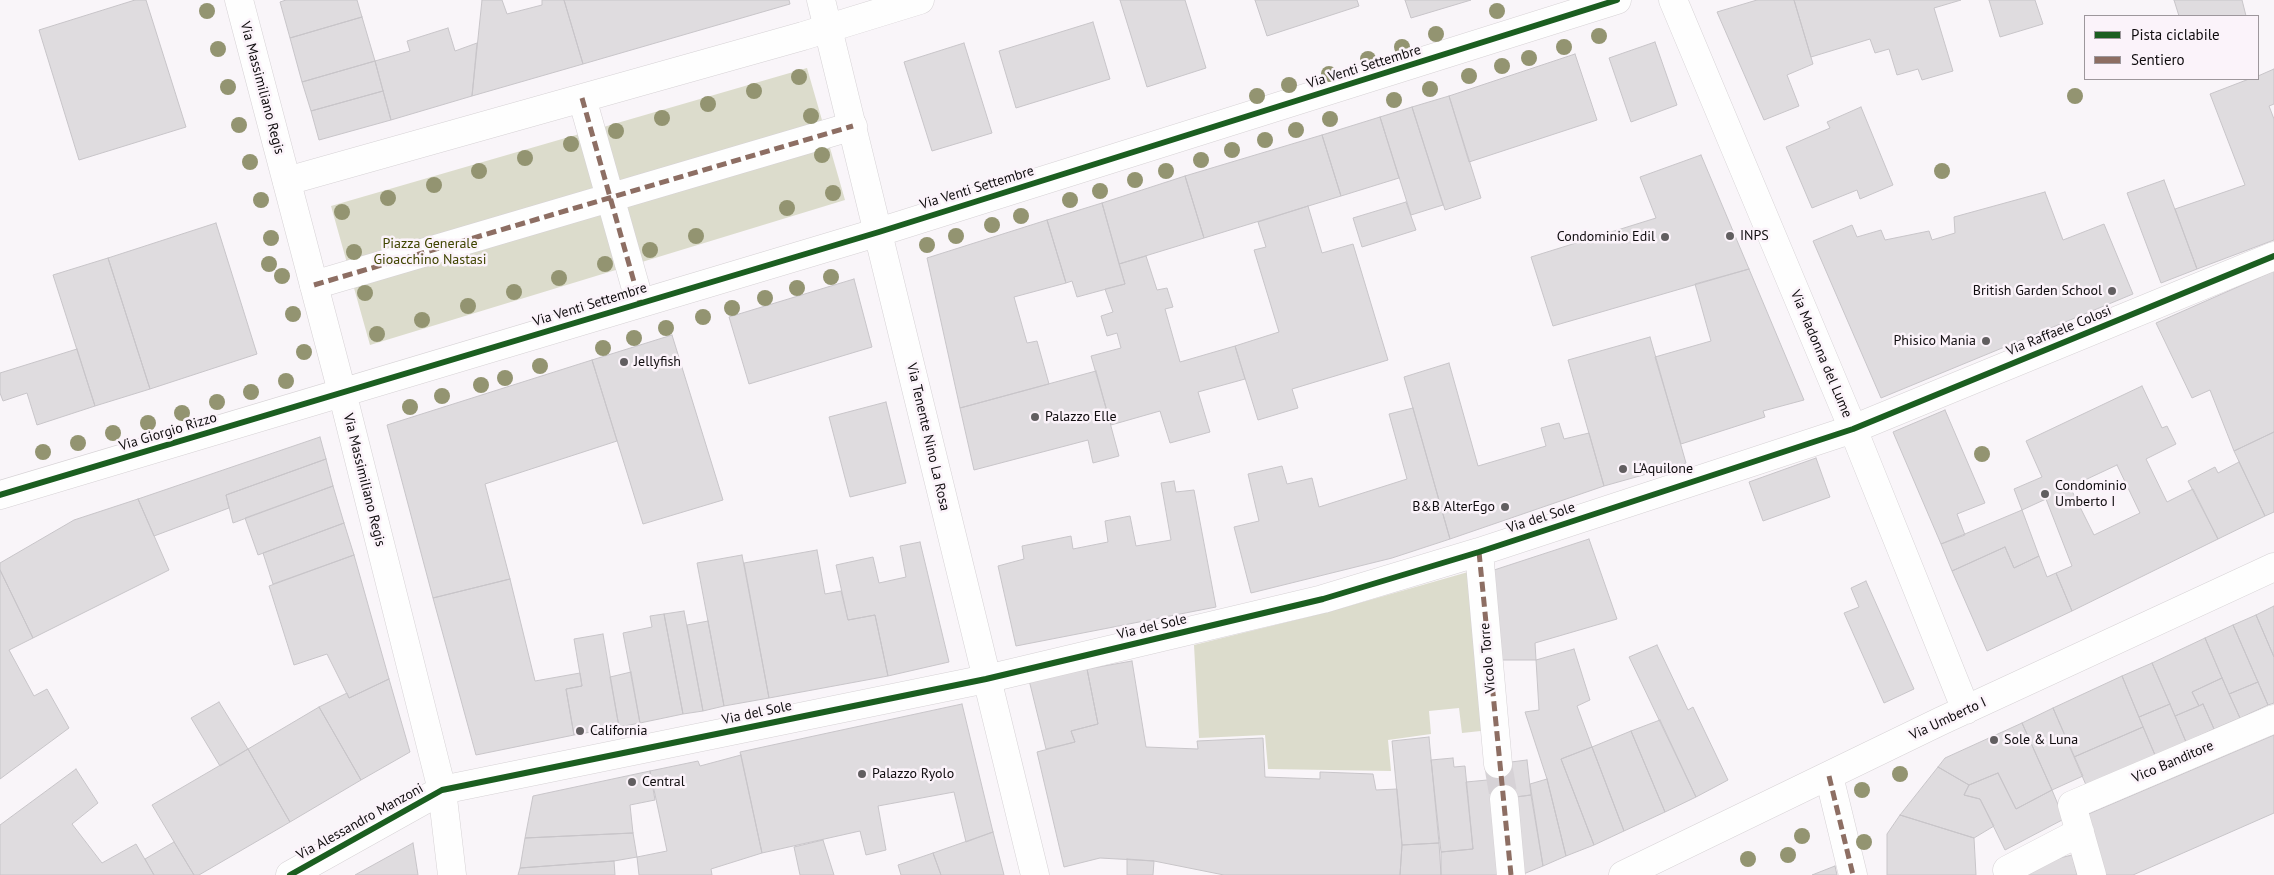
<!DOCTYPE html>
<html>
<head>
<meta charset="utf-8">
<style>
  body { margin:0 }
  #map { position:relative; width:2274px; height:875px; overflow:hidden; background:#f9f5f9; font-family:"PT Sans",sans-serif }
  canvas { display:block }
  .legend { position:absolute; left:2084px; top:15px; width:175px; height:65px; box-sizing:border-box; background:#fbf3fa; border:1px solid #9d979c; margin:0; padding:6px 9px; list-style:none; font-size:15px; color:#0f0c0e }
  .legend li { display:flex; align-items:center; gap:10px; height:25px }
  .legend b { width:25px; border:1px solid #9d979c }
</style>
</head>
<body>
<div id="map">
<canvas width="2274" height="875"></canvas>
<ul class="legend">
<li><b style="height:6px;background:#1b5e20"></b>Pista ciclabile</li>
<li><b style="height:6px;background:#8d6e63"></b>Sentiero</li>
</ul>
</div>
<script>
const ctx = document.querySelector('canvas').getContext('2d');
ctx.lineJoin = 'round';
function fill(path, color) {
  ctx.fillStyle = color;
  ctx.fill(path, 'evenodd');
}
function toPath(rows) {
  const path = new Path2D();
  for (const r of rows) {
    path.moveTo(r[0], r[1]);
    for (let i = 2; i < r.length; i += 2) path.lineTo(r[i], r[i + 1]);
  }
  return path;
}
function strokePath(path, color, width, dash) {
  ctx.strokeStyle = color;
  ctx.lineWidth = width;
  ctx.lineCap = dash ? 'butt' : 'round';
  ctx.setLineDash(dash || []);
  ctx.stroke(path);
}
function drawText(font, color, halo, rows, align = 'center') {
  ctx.font = font + ' "PT Sans",sans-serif';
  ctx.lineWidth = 5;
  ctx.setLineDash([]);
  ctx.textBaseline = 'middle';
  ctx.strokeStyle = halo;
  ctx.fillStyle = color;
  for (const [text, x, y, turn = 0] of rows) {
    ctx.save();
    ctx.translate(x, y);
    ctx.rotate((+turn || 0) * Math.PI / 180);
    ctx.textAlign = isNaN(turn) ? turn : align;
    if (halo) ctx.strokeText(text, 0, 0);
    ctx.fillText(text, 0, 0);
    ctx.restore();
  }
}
fill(toPath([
  [807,68,845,200,370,345,331,206],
  [1475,570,1490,730,1462,733,1459,708,1429,711,1431,734,1388,740,1391,771,1268,769,1265,735,1199,738,1194,645,1328,612]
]), '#dcdccc');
const building = toPath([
  [135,0,146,0,186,127,79,160,39,30,135,0],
  [286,0,357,0,362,17,290,38,280,2,286,0],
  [482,0,502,0,507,14,542,5,542,0,564,0,583,64,472,96,482,0],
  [564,0,789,0,790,4,583,64,564,0],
  [1120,0,1185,0,1206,68,1147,87,1120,0],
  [1255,0,1357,0,1359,6,1267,36,1255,0],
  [1405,0,1471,0,1411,18,1405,0],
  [1757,0,1794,0,1813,64,1787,75,1799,106,1764,120,1717,12,1757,0],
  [1794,0,1961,0,1934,8,1953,71,1922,80,1918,69,1897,75,1889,49,1875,53,1870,39,1811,57,1794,0],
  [1989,0,2035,0,2043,24,2000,37,1989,0],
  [2174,0,2242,0,2246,16,2179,16,2174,0],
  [362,17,375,61,302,82,290,38,362,17],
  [1093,22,1110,79,1016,108,999,51,1093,22],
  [448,28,455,51,477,43,472,96,391,120,375,61,410,51,407,41,448,28],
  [1655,42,1677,105,1631,122,1609,58,1655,42],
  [964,43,992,133,932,151,904,62,964,43],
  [1575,54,1597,120,1469,162,1449,96,1575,54],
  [375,61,383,91,311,111,302,82,375,61],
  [2274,69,2274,104,2269,106,2274,119,2274,240,2197,269,2175,209,2245,185,2210,94,2249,79,2258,79,2258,76,2274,69],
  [383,91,391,120,319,140,311,111,383,91],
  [1449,96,1481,198,1445,210,1412,107,1449,96],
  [1412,107,1443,205,1411,215,1380,117,1412,107],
  [1861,107,1893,185,1860,199,1857,190,1812,208,1786,147,1830,128,1827,122,1861,107],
  [1380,117,1399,178,1341,196,1322,135,1380,117],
  [1322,135,1341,196,1204,238,1185,176,1322,135],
  [1701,155,1749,269,1553,326,1531,257,1656,218,1640,177,1701,155],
  [1185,176,1204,238,1119,264,1102,203,1185,176],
  [2164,180,2197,269,2161,283,2127,193,2164,180],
  [2045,192,2063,240,2104,224,2133,294,1881,398,1813,241,1852,225,1857,237,1881,230,1885,240,1929,231,1932,240,1955,233,1954,217,2045,192],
  [1406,202,1416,230,1362,247,1353,218,1406,202],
  [1102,203,1125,284,1077,297,1072,281,1066,283,1047,220,1102,203],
  [1308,206,1322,253,1353,244,1388,360,1292,389,1298,408,1258,420,1235,346,1279,332,1254,250,1266,247,1258,222,1308,206],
  [1047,220,1066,283,1014,297,1027,343,1037,341,1049,384,960,408,927,258,1047,220],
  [216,223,257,354,150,389,108,258,216,223],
  [1146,256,1157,290,1167,288,1173,307,1165,309,1180,362,1235,346,1245,379,1198,392,1210,432,1170,443,1160,411,1111,425,1091,356,1121,348,1117,333,1107,336,1101,316,1113,312,1105,289,1125,284,1119,264,1146,256],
  [108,258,150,389,95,406,53,275,108,258],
  [1749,269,1804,400,1763,411,1765,417,1681,444,1655,357,1711,341,1695,284,1749,269],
  [2274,271,2274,432,2234,451,2210,390,2192,398,2156,323,2274,271],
  [854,279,872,347,749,384,729,317,854,279],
  [672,335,723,500,643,524,592,360,672,335],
  [1650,337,1686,463,1604,486,1568,360,1650,337],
  [77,349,95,406,37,425,27,393,3,401,0,393,0,373,77,349],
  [592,360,617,441,485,484,510,579,433,598,387,425,592,360],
  [1449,363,1478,466,1546,446,1541,428,1559,423,1564,439,1589,433,1604,486,1450,539,1404,377,1449,363],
  [1096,371,1119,456,1093,463,1088,440,974,470,960,408,1096,371],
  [2142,386,2162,428,2167,426,2176,444,2146,459,2167,502,2193,489,2218,539,2072,611,2056,573,2072,566,2046,499,2022,510,2014,489,2042,477,2026,441,2142,386],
  [2117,465,2140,513,2094,535,2070,487,2117,465],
  [886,402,906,483,850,497,829,417,886,402],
  [1413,408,1450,539,1392,558,1251,593,1234,527,1259,521,1248,474,1282,466,1287,484,1312,478,1319,507,1407,479,1389,414,1413,408],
  [1945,410,1985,503,1957,514,1965,535,1941,544,1893,432,1945,410],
  [2274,432,2274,512,2265,516,2234,451,2274,432],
  [320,437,326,459,226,495,229,508,154,536,138,499,320,437],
  [1816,458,1830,497,1763,521,1749,482,1816,458],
  [326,459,333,486,233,523,226,495,326,459],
  [2239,462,2265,516,2218,539,2188,481,2215,467,2218,473,2239,462],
  [1174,481,1176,492,1194,490,1216,607,1016,646,998,566,1024,559,1022,546,1071,536,1073,549,1108,542,1105,521,1130,516,1136,546,1171,540,1161,483,1174,481],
  [333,486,344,523,258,555,245,518,333,486],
  [138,499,169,570,33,638,0,570,0,563,74,520,138,499],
  [2022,510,2039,556,2014,568,2005,547,1952,571,1941,544,2022,510],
  [344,523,354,555,273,584,263,553,344,523],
  [1589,539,1617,619,1535,643,1536,660,1499,660,1488,572,1589,539],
  [920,542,949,662,888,676,875,615,848,620,836,565,873,557,879,583,906,577,900,546,920,542],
  [2005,547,2014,568,2039,556,2047,577,2056,573,2072,611,1987,651,1952,571,2005,547],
  [817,550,825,594,841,591,848,620,875,615,888,676,769,698,744,563,817,550],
  [354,555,389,679,349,698,327,654,294,665,269,586,354,555],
  [742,555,769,698,724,706,697,563,742,555],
  [0,570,33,638,9,650,34,696,47,689,69,728,0,779,0,570],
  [510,579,535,681,580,673,582,686,566,689,574,735,476,755,433,598,510,579],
  [1866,581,1914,689,1884,703,1844,613,1859,607,1851,588,1866,581],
  [2274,606,2274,657,2256,615,2274,606],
  [684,611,703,711,683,714,664,614,684,611],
  [664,614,683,714,640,723,623,633,652,627,650,616,664,614],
  [2256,615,2274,657,2274,703,2268,705,2233,625,2256,615],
  [708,621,724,706,703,711,687,625,708,621],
  [2233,625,2258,682,2229,694,2205,638,2233,625],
  [603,634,619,727,574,735,566,689,582,686,574,639,603,634],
  [2205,638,2222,678,2192,692,2199,706,2175,716,2152,663,2205,638],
  [1657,645,1688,710,1693,707,1728,780,1696,797,1629,657,1657,645],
  [1574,649,1590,700,1577,706,1592,747,1561,759,1594,845,1566,856,1547,779,1525,712,1539,710,1536,660,1574,649],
  [1132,661,1146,747,1198,749,1197,741,1263,738,1265,777,1320,779,1320,772,1373,774,1376,790,1397,789,1402,845,1400,875,1224,875,1154,861,1100,858,1064,867,1037,752,1075,742,1071,731,1098,724,1087,669,1132,661],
  [2152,663,2170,704,2139,717,2122,676,2152,663],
  [1087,669,1098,724,1071,731,1075,742,1046,749,1029,680,1087,669],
  [631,672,640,723,619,727,610,677,631,672],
  [2122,676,2143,727,2074,757,2053,708,2122,676],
  [2222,678,2240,718,2214,729,2203,704,2199,706,2192,692,2222,678],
  [389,679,410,752,361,780,319,707,347,693,349,698,389,679],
  [2258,682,2268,705,2240,718,2229,694,2258,682],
  [219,702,248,749,220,766,191,718,219,702],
  [962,704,993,832,966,842,954,792,878,806,886,850,866,855,860,831,762,853,740,752,962,704],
  [2170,704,2186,742,2155,755,2139,717,2170,704],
  [2203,704,2214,729,2186,742,2175,716,2203,704],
  [319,707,361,780,290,822,248,749,319,707],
  [2053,708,2083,776,2052,790,2022,723,2053,708],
  [1660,720,1696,797,1665,812,1631,731,1660,720],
  [2022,723,2052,790,2016,809,1998,773,1969,785,1938,767,1945,758,2022,723],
  [2143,727,2155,755,2086,785,2074,757,2143,727],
  [1631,731,1665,812,1624,831,1592,747,1631,731],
  [2274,735,2274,813,2133,875,2106,875,2086,815,2274,735],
  [1429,737,1439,843,1402,845,1392,741,1429,737],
  [1592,747,1624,831,1594,845,1561,759,1592,747],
  [248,749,290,822,199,875,194,875,152,805,248,749],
  [741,755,762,853,711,869,712,875,639,875,637,857,667,851,650,771,698,761,700,766,741,755],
  [1453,758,1454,767,1465,766,1473,849,1441,852,1431,760,1453,758],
  [1527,760,1531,795,1500,799,1495,764,1527,760],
  [1938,767,1969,785,1964,795,1980,799,1994,826,1974,838,1900,815,1938,767],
  [76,769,98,803,72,824,102,863,136,844,154,875,0,875,0,825,76,769],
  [650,771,655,800,630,805,633,833,525,838,533,796,650,771],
  [1998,773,2016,809,2052,790,2064,819,2005,850,1980,799,1964,795,1969,785,1998,773],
  [1498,779,1507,875,1441,875,1441,852,1473,849,1466,782,1498,779],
  [1547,779,1566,856,1543,866,1530,784,1547,779],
  [1531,795,1543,866,1521,875,1509,798,1531,795],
  [1900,815,1974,838,1976,875,1887,875,1887,834,1900,815],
  [993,832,1004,875,941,875,933,853,993,832],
  [633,833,637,857,614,861,520,868,525,838,633,833],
  [823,840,834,875,800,875,794,847,823,840],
  [174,842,194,875,154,875,145,859,174,842],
  [413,843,418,875,355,875,413,843],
  [1439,843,1441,875,1400,875,1402,845,1439,843],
  [933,853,941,875,901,875,898,865,933,853],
  [2072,855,2077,875,2021,875,2020,868,2072,855],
  [1127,859,1154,861,1153,875,1127,875,1127,859],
  [614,861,615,875,518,875,520,868,614,861],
  [1835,866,1837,875,1812,875,1835,866]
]);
fill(building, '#dfdcdf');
strokePath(building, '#c8c5c9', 1);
strokePath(toPath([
  [1498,764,1504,799]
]), '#d6d2d6', 28, [28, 14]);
const street = toPath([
  [582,98,640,303],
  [287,181,803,36,920,0],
  [314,285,853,126],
  [1479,552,1498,764],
  [1829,776,1853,875],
  [442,790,986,679,1323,599,1479,552,1853,429,2274,256],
  [1504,799,1511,875],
  [2008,875,2007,870,2080,832],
  [2092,875,2072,805,2274,719]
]);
const secondary = toPath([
  [239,0,342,392,442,790,452,875],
  [821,0,1035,875],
  [1673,0,1853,429,1966,710],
  [0,495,879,232,1617,0],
  [290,875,442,790],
  [1623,875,1941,721,2274,567]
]);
strokePath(street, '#d6d2d5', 29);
strokePath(secondary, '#d6d2d5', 29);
strokePath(street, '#fefefe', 28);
strokePath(secondary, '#fefefe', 28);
strokePath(toPath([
  [582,98,640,303],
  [314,285,853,126],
  [1479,552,1511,875],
  [1829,776,1853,875]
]), '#8d6e63', 5, [10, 5]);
strokePath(toPath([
  [0,495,879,232,1617,0],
  [290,875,442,790,986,679,1323,599,1479,552,1853,429,2274,256]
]), '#1b5e20', 6);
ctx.fillStyle = '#939471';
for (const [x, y] of [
  [207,11],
  [1497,11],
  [1436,34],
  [1599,36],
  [1402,47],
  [1564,47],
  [218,49],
  [1529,58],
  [1368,59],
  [1502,66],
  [1329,74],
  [1469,76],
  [799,77],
  [1289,85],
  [228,87],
  [1430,89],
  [754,91],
  [1257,96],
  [2075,96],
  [1394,100],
  [708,104],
  [811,116],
  [662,118],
  [1330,119],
  [239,125],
  [1296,130],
  [616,131],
  [1265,140],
  [571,144],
  [1232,150],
  [822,155],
  [525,158],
  [1201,160],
  [250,162],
  [479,171],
  [1166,171],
  [1942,171],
  [1135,180],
  [434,185],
  [1100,191],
  [833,193],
  [388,198],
  [261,200],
  [1070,200],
  [787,208],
  [342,212],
  [1021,216],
  [992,225],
  [696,236],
  [956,236],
  [271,238],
  [927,245],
  [650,250],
  [354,252],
  [269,264],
  [605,264],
  [282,276],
  [831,277],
  [559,278],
  [797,288],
  [514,292],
  [365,293],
  [765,298],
  [468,306],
  [732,308],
  [293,314],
  [703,317],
  [422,320],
  [666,328],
  [377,334],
  [634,338],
  [603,348],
  [304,352],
  [540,366],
  [505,378],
  [286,381],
  [481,385],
  [251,392],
  [442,396],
  [217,402],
  [410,407],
  [182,413],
  [148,423],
  [113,433],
  [78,443],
  [43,452],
  [1982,454],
  [1900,774],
  [1862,790],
  [1802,836],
  [1864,842],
  [1788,855],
  [1748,859]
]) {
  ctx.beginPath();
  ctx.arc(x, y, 8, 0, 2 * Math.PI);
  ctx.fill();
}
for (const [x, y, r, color] of [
  [1730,236,5,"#615e60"],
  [1665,237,5,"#615e60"],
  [2112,291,5,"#615e60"],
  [1986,341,5,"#615e60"],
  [624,362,5,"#615e60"],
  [1035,417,5,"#615e60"],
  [1623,469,5,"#615e60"],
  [2045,494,5,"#615e60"],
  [1505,507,5,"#615e60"],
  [580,731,5,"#615e60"],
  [1994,740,5,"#615e60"],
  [862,774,5,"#615e60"],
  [632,782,5,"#615e60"]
]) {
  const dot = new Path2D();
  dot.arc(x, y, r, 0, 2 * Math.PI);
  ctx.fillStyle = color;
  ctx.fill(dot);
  strokePath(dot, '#fbf3fa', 2);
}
drawText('14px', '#0f0c0e', '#fbf3fa', [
  ["Via Venti Settembre",1364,67,-17],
  ["Via Massimiliano Regis",262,88,75],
  ["Via Venti Settembre",977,188,-17],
  ["Via Venti Settembre",590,305,-17],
  ["Via Raffaele Colosi",2059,331,-22],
  ["Via Madonna del Lume",1821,354,67],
  ["Via Giorgio Rizzo",168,432,-17],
  ["Via Tenente Nino La Rosa",928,437,77],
  ["Via Massimiliano Regis",364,480,76],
  ["Via del Sole",1541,518,-18],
  ["Via del Sole",1152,627,-13],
  ["Vicolo Torre",1488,658,-95],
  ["Via del Sole",757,713,-12],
  ["Via Umberto I",1948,719,-25],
  ["Vico Banditore",2173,762,-23],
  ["Via Alessandro Manzoni",360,822,-29]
]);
drawText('14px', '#0f0c0e', '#fbf3fa', [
  ["INPS",1740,236],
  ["Condominio Edil",1655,237,"right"],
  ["British Garden School",2102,291,"right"],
  ["Phisico Mania",1976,341,"right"],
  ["Jellyfish",634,362],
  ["Palazzo Elle",1045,417],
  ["L'Aquilone",1633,469],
  ["Condominio",2055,486],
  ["Umberto I",2055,502],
  ["B&B AlterEgo",1495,507,"right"],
  ["California",590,731],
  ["Sole & Luna",2004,740],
  ["Palazzo Ryolo",872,774],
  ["Central",642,782]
], 'left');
drawText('14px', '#404501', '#fbf3fa', [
  ["Piazza Generale",430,244],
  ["Gioacchino Nastasi",430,260]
]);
</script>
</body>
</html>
